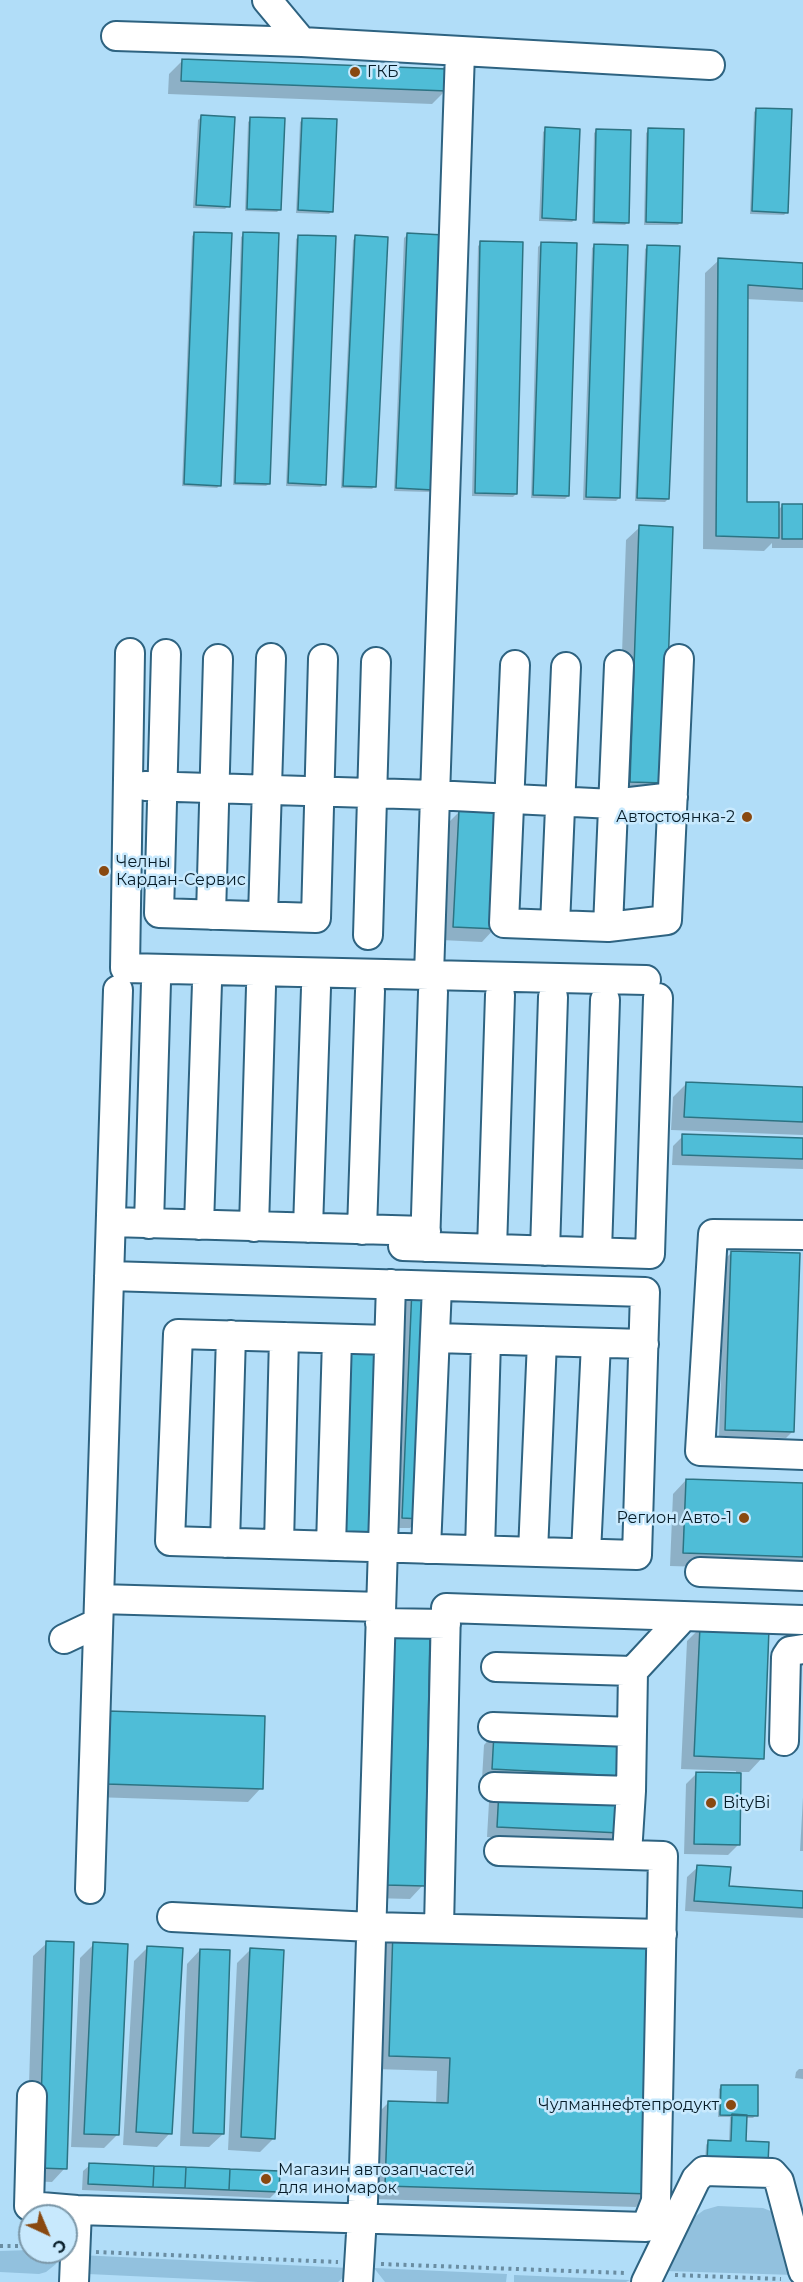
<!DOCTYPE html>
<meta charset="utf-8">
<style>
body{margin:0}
#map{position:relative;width:803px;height:2282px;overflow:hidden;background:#b1ddf8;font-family:Montserrat,sans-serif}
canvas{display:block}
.north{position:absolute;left:18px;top:2204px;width:60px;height:60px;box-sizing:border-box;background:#c8e9fd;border:2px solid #7b97a8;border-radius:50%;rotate:136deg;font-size:16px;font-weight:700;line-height:24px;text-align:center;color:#071d29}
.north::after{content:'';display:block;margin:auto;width:21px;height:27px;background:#894911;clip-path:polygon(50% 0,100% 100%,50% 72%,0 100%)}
</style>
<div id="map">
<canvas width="803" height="2282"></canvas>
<div class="north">С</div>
</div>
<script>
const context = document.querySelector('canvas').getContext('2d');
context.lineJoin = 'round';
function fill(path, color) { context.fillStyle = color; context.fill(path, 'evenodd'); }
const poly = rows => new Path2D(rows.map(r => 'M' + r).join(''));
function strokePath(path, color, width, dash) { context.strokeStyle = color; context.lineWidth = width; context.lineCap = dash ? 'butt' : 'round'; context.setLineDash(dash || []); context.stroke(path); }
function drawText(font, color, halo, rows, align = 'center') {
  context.font = font + ' Montserrat,sans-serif'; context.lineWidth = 5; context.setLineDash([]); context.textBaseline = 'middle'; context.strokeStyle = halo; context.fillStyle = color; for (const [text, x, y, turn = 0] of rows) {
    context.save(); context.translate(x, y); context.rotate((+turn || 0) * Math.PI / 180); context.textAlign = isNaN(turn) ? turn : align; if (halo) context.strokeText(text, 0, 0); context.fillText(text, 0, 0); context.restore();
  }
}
fill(poly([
 [718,2206,763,2208,773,2212,795,2275,665,2271,693,2218,704,2210],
 [30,2250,30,2252,58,2254,56,2264,46,2272,39,2274,0,2272,0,2251],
 [79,2255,349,2268,345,2276,338,2282,258,2282,88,2274],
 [374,2268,507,2274,506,2282,385,2282],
 [514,2275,630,2280,626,2282,514,2282]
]), '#92c1de');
fill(poly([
 [183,60,445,91,432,104,168,94,169,74],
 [757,109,787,212,784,215,750,214,754,112],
 [201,117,228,206,225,209,193,208,198,120],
 [251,119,280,209,277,212,245,211,248,122],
 [303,119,332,211,329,214,296,213,300,122],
 [546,129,575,219,572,222,539,221,543,132],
 [597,130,628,222,625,225,592,224,594,133],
 [649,130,681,222,678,225,644,225,646,133],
 [195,233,220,485,217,488,182,486,192,236],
 [244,234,269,484,266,486,233,485,241,237],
 [407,235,432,489,429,492,394,491,404,238],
 [299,236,324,484,321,487,286,486,296,239],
 [356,237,375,486,372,489,341,488,353,240],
 [481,243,516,494,513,497,472,496,478,246],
 [541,244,568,496,565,499,531,498,538,247],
 [595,245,619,498,616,501,583,500,592,248],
 [648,246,668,499,665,502,635,501,645,249],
 [719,260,803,265,803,302,746,299,746,503,778,510,783,505,803,505,803,548,772,548,772,543,764,551,703,549,705,273],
 [640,527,662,783,649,796,617,795,626,540],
 [460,811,495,928,482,942,441,940,446,825],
 [686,1084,803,1088,803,1135,671,1130,673,1097],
 [683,1136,803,1139,803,1169,672,1165,673,1146],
 [732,1252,792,1432,786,1438,719,1436,725,1259],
 [413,1289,420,1518,410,1528,393,1528,402,1300],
 [686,1480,803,1484,803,1570,670,1566,673,1494],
 [700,1628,762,1758,749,1772,740,1772,738,1845,728,1855,684,1854,686,1784,696,1774,736,1774,736,1771,681,1769,687,1641],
 [377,1648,423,1885,410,1899,372,1898],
 [95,1726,261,1788,248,1802,93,1797],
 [494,1734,618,1775,608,1785,482,1779,484,1745],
 [499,1791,619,1832,609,1842,487,1837,489,1802],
 [803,1797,803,1851,800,1851],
 [698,1867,728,1887,803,1892,803,1918,685,1911,687,1877],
 [394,1931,649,2193,636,2207,372,2199,375,2116,388,2103,436,2104,437,2071,376,2069,380,1944],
 [47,1943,65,2168,52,2182,26,2181,33,1956],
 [94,1944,117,2135,104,2148,71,2147,80,1958],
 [147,1948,170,2133,157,2147,123,2145,134,1961],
 [200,1950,223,2134,209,2147,180,2146,187,1964],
 [250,1950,273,2139,260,2152,228,2150,237,1963],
 [799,2069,803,2069,803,2079,795,2078,796,2072],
 [722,2086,756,2115,753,2118,745,2118,744,2142,705,2163,706,2145,708,2142,729,2142,730,2117,718,2117,719,2089],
 [90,2165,277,2191,270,2198,82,2190,83,2171]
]), '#0003');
const building = poly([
 [182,59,447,69,447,91,181,81,182,59],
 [756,108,792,109,788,213,752,211,756,108],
 [201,115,235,117,230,207,196,205,201,115],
 [250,117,285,118,281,210,247,209,250,117],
 [302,118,337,119,333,212,298,210,302,118],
 [545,127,580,129,576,220,542,218,545,127],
 [648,128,684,129,682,223,646,222,648,128],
 [596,129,631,130,629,223,594,222,596,129],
 [194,232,232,233,221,486,184,484,194,232],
 [243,232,279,233,270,484,235,483,243,232],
 [407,233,444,235,433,490,396,488,407,233],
 [298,235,336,236,326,485,288,483,298,235],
 [355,235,388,237,376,487,343,486,355,235],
 [480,241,523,242,517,494,475,493,480,241],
 [541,242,577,243,569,496,533,495,541,242],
 [594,244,628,245,620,498,586,497,594,244],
 [647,245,680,246,669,499,637,498,647,245],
 [718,258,803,263,803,289,748,285,747,502,779,502,779,538,716,536,718,258],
 [782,504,803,504,803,539,782,539,782,504],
 [639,525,673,527,664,783,630,782,639,525],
 [503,806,497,929,453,927,459,810,503,806],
 [686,1082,803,1087,803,1122,684,1117,686,1082],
 [682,1134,803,1138,803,1159,682,1155,682,1134],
 [731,1251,800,1253,794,1432,725,1430,731,1251],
 [412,1288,431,1289,421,1519,402,1518,412,1288],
 [348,1345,384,1346,379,1535,343,1534,348,1345],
 [686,1479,803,1483,803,1557,683,1553,686,1479],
 [700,1626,769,1629,764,1759,694,1756,700,1626],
 [390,1633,430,1633,425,1886,385,1885,390,1633],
 [108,1711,265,1716,263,1789,106,1784,108,1711],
 [494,1733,622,1740,620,1776,492,1769,494,1733],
 [696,1772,741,1773,740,1845,694,1844,696,1772],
 [499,1790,622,1795,620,1833,497,1827,499,1790],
 [697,1865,731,1867,729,1886,803,1891,803,1908,694,1901,697,1865],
 [393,1929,659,1937,651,2194,385,2186,388,2101,448,2103,450,2058,389,2056,393,1929],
 [46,1941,74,1942,67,2169,39,2168,46,1941],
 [93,1942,128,1944,119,2135,84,2134,93,1942],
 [147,1946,183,1948,172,2134,136,2132,147,1946],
 [250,1948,284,1950,275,2139,241,2137,250,1948],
 [200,1949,230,1950,224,2134,193,2133,200,1949],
 [721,2085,758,2085,758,2116,720,2115,721,2085],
 [732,2114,747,2115,746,2141,769,2142,768,2163,707,2161,708,2140,731,2141,732,2114],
 [89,2163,154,2166,153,2187,88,2184,89,2163],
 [154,2166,186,2167,185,2188,153,2187,154,2166],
 [186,2167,230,2169,229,2190,185,2188,186,2167],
 [230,2169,280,2171,279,2192,229,2190,230,2169]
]);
fill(building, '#4fbdd7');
strokePath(building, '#2c7383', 1.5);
const minor = poly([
 [267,0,302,42,710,65],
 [116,36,302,42],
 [130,653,125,968,646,980],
 [166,654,159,913,316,918,323,659],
 [515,665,504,923,608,927,667,920,679,659],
 [145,786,434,795,613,804,673,797],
 [211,915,218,659],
 [263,916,271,658],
 [555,925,566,667],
 [608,927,619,665],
 [368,935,376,662],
 [429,975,460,52],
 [111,1222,426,1231],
 [149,1224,156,982],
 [199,1225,207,983],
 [254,1227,261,987],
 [308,1228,316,988],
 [362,1230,370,991],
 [803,1235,713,1234,700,1451,803,1455],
 [403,1246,650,1254,658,998],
 [425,1247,433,992],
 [492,1249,500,995],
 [545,1251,553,997],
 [597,1252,605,1000],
 [109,1276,645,1292,637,1555,170,1541,178,1334,389,1340],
 [435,1338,644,1344],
 [225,1543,231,1335],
 [279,1544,284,1337],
 [331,1546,337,1339],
 [426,1549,437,1286],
 [480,1550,486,1340],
 [533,1552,542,1341],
 [586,1553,596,1343],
 [700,1572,803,1576],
 [99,1599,381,1607],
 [380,1623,446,1624],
 [64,1639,98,1623],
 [496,1667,633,1671],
 [493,1727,631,1732],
 [784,1741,786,1657,790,1651,803,1649],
 [494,1787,631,1791],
 [627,1854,631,1791,633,1671,684,1616],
 [90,1889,118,990],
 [172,1917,371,1927,662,1934],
 [439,1928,446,1608,803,1620],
 [32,2096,29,2206,77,2210,646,2227,656,2201,663,1856,499,1851],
 [74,2282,77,2210],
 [358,2282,363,2201,391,1284],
 [646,2282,696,2179,704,2171,772,2173,779,2181,803,2271]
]);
strokePath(minor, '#2e6381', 32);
strokePath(poly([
 [0,2246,30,2246],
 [96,2252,338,2262],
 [381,2264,625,2273],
 [675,2275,781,2279]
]), '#6a8da2', 4, [3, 4.5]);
strokePath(minor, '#fff', 28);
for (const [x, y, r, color] of [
 [355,72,6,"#894911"],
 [747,817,6,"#894911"],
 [104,871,6,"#894911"],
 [744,1518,6,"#894911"],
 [711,1803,6,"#894911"],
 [731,2105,6,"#894911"],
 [266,2179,6,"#894911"]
]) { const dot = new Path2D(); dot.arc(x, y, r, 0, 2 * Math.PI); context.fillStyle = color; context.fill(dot); strokePath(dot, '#c8e9fd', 2); }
drawText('16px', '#071d29', '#c8e9fd', [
 ["ГКБ",367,72],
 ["Автостоянка-2",735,817,"right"],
 ["Челны",116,862],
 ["Кардан-Сервис",116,880],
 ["Регион Авто-1",732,1518,"right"],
 ["BityBi",723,1803],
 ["Чулманнефтепродукт",719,2105,"right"],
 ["Магазин автозапчастей",278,2170],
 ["для иномарок",278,2188]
], 'left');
</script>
